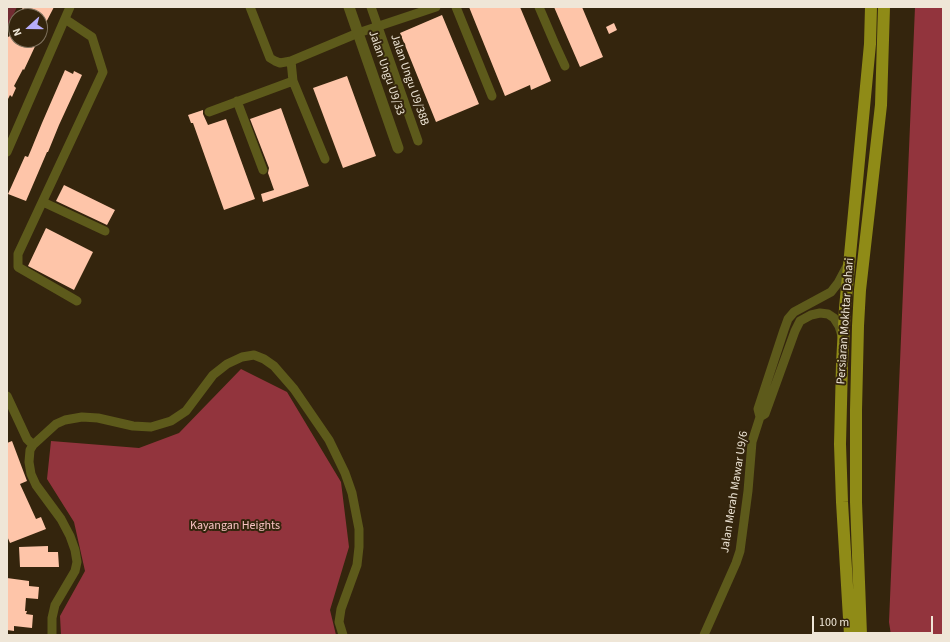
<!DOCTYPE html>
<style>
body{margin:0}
#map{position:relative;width:950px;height:642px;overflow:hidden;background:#34250d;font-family:"Source Sans 3",sans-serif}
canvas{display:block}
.frame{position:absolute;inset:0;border:8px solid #efe6d7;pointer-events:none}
.north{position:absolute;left:8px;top:8px;width:40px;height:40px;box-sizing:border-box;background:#34250d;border:1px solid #7f725e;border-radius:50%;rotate:249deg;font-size:11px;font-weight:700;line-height:16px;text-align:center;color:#efe6d7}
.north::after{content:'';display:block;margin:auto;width:14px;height:18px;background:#b6acf8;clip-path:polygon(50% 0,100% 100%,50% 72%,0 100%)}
.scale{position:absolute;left:812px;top:616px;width:121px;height:18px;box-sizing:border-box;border:2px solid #efe6d7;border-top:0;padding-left:5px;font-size:12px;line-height:14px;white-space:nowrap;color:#efe6d7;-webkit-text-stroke:3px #34250d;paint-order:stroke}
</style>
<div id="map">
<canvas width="950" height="642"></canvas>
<div class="frame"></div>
<div class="north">N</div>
<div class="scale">100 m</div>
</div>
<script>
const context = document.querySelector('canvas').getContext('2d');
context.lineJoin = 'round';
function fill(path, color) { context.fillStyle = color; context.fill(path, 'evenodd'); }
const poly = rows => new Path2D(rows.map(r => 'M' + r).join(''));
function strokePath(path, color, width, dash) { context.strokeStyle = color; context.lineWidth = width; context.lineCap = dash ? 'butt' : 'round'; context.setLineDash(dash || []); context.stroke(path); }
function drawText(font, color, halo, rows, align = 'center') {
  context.font = font + ' "Source Sans 3",sans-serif'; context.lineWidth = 4; context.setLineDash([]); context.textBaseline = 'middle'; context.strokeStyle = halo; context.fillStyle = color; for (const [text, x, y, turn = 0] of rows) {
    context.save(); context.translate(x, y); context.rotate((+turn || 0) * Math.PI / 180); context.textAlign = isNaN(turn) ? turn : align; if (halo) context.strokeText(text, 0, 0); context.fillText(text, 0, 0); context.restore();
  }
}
fill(poly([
 [7,7,17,7,7,28]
]), '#712b31');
fill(poly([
 [915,7,943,7,943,635,891,635,889,622],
 [241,369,287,392,341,482,349,547,330,610,336,635,61,635,60,616,85,571,74,522,47,479,51,441,139,448,179,433]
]), '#92343d');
fill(poly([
 [23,7,54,7,40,34,40,16,19,16],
 [469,7,520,7,551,81,531,90,530,85,505,96],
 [554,7,582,7,603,57,580,67],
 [442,15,479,104,436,122,400,33],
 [16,22,16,40,38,40,24,70,23,69,14,86,16,88,12,97,10,95,7,101,7,36,9,37],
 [614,23,617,30,609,34,606,27],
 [65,70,73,74,74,71,82,75,59,125,48,152,47,152,26,201,8,194,25,156,28,157,31,150,42,123],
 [347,76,376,156,343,168,313,88],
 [281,108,309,186,263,202,261,194,274,190,268,173,269,168,250,119],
 [203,110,203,114,208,125,226,119,255,199,224,210,193,123,191,123,188,115],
 [64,185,115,210,107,225,56,201],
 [46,228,93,252,74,290,28,266],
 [12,441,27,481,20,484,36,519,41,517,46,529,10,543,7,536,7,443],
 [48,546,48,552,58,552,59,567,20,567,19,547],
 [7,578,29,581,29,586,39,587,38,599,26,598,25,611,27,611,26,614,33,615,32,628,14,626,14,631,7,630]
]), '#fec5a9');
strokePath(poly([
 [250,7,270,58,275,61,280,63,291,61],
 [371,7,418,141],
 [456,7,492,96],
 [539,7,554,42,565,66],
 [65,19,92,37,103,72,18,254,18,267,77,301],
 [293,81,325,159],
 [237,101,263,170],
 [209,112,293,81,291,61,358,33,436,7],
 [7,152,70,7],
 [43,202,105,231],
 [7,396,27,439,33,445],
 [760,417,765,414,795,331,800,321,811,315,820,313,828,314,834,318,839,326,842,336],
 [52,635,52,618,55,605,75,571,77,562,75,550,70,536,61,519,36,485,31,474,29,462,30,450,33,445,56,424,65,420,82,417,98,418,133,426,151,427,171,421,186,411,213,375,227,364,242,357,254,355,264,359,274,366,294,389,329,440,345,473,352,493,359,529,359,547,357,565,341,609,339,622,343,635],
 [704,635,736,563,740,551,748,491,752,442,760,417,758,409,784,330,788,319,794,312,831,292,838,283,847,266]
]), '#5d5a1b', 9);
strokePath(poly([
 [349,7,398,148]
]), '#5d5a1b', 11);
strokePath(poly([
 [850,635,842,502,840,444,842,364,845,308,870,44,871,7],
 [861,635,856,502,856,410,858,326,860,290,881,105,884,7]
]), '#8f8b17', 12);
drawText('12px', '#efe6d7', '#34250d', [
 ["Jalan Ungu U9/33",386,73,71],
 ["Jalan Ungu U9/38B",409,80,71],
 ["Persiaran Mokhtar Dahari",846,321,-86],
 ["Jalan Merah Mawar U9/6",735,492,-81]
]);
drawText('12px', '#f8c2c2', '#34250d', [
 ["Kayangan Heights",235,526]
]);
</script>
